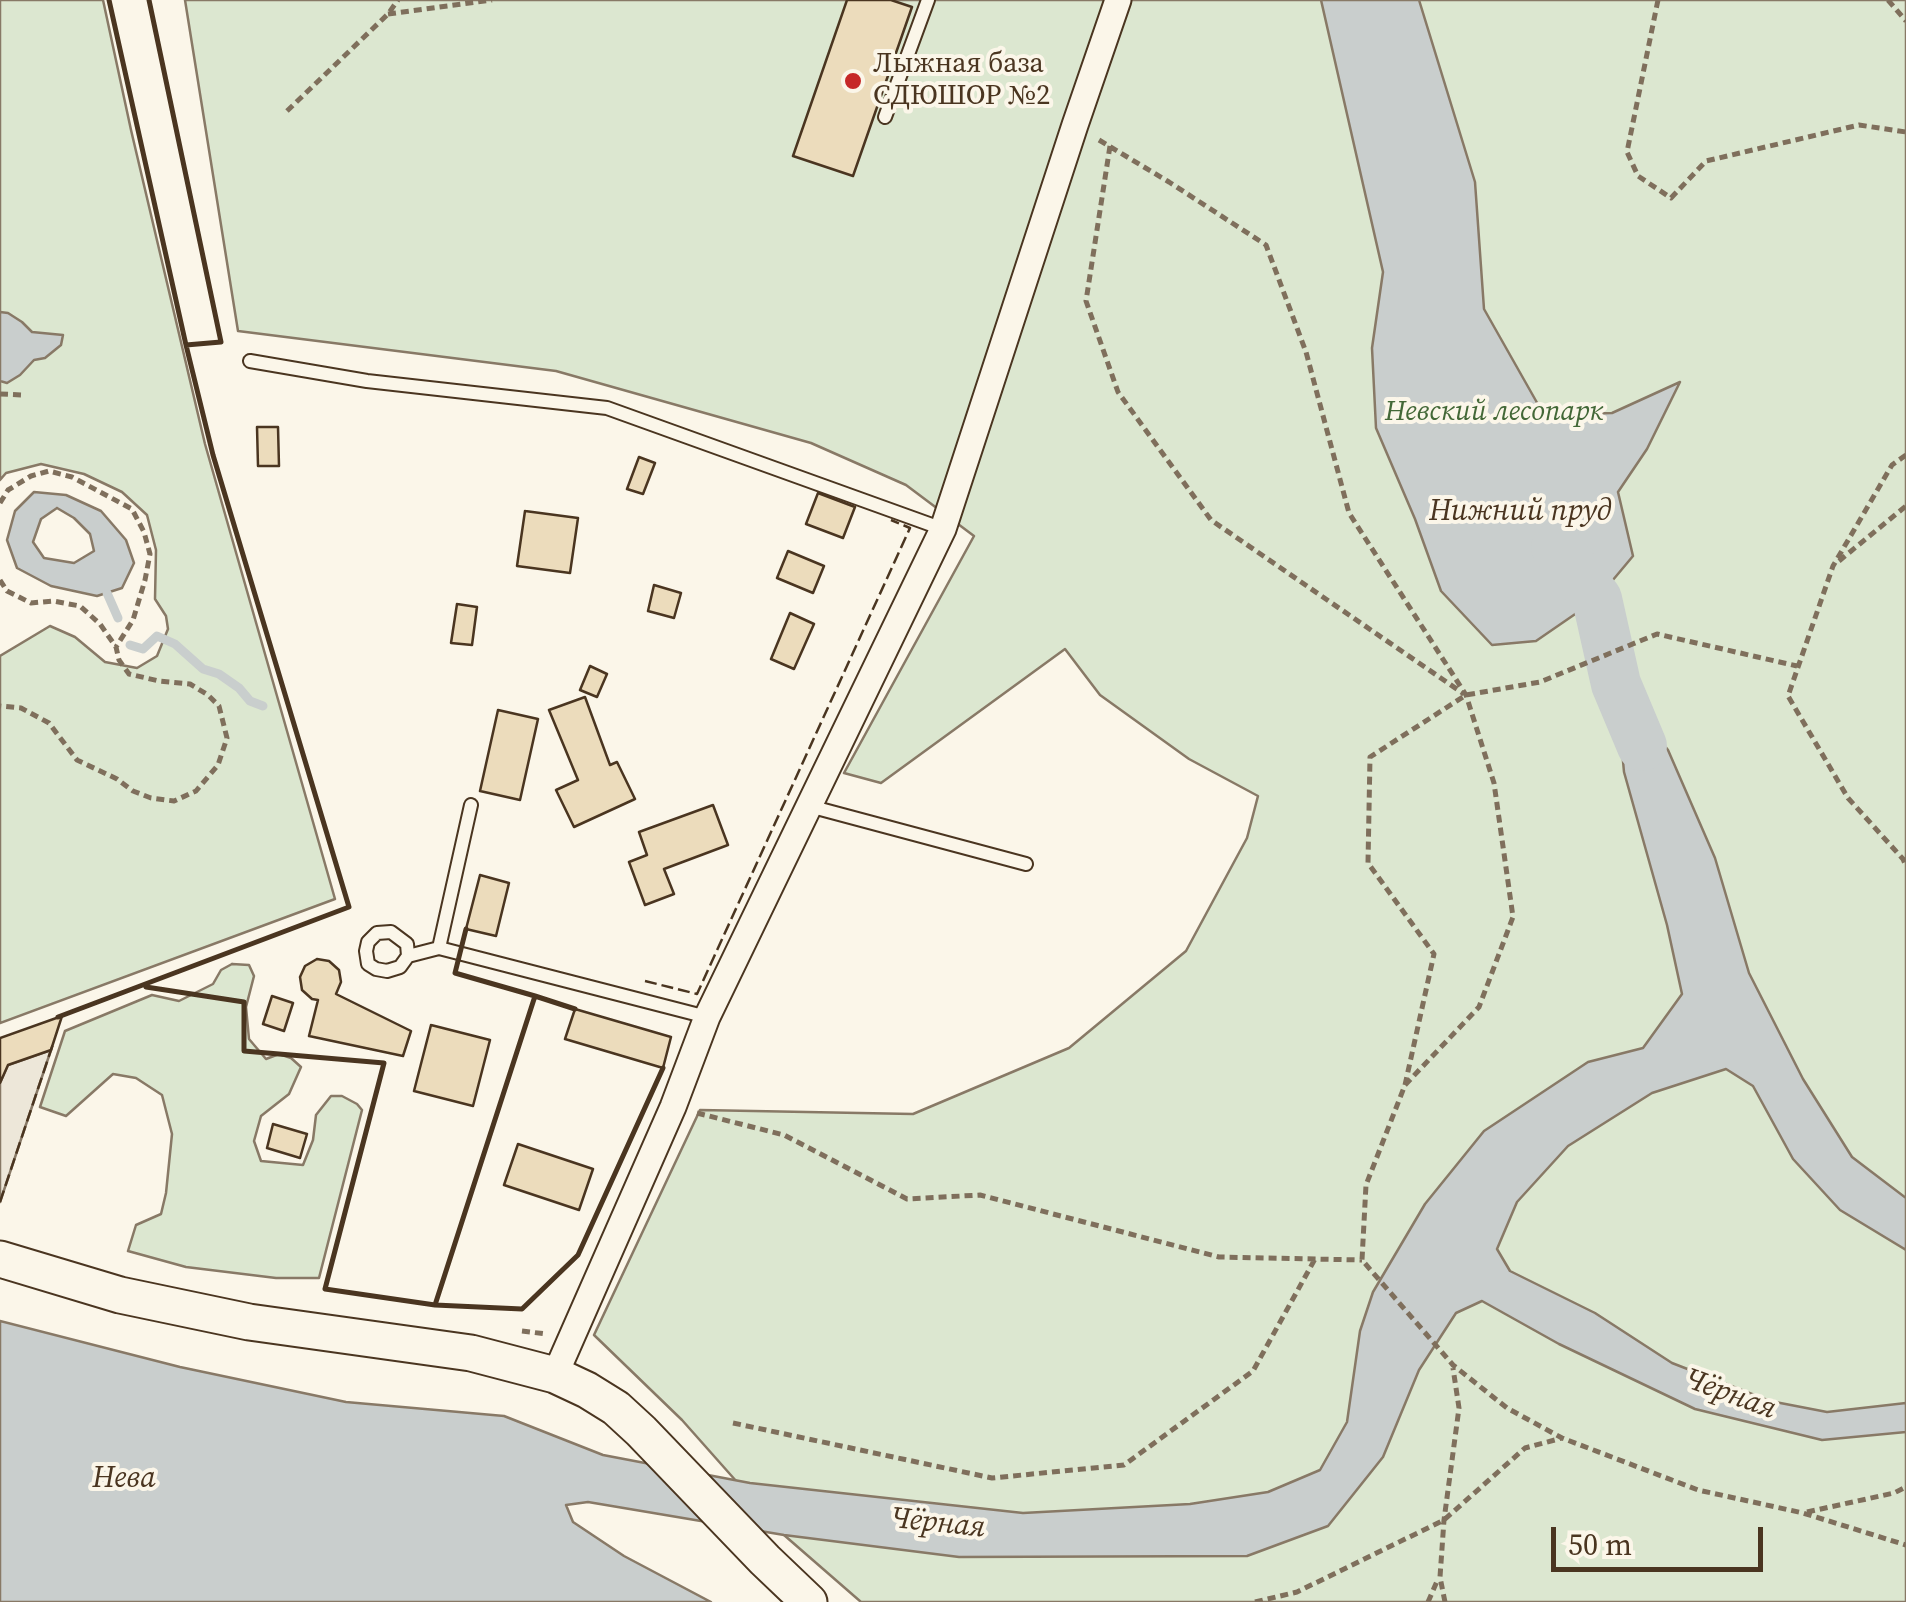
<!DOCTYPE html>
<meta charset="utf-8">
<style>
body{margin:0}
#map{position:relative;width:1906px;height:1602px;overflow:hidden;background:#fbf6e9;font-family:"Source Serif 4",serif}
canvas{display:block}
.scale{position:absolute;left:1551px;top:1527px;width:212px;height:45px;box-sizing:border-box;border:5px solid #4a3520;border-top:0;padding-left:12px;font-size:30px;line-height:35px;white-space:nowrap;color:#4a3520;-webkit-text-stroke:8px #fbf6e9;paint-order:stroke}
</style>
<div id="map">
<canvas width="1906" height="1602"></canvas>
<div class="scale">50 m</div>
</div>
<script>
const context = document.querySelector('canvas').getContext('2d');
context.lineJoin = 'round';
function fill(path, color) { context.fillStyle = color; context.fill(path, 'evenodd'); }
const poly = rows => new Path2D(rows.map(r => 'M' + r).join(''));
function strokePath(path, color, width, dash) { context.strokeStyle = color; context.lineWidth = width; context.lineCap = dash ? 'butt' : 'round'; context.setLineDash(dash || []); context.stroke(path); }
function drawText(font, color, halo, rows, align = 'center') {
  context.font = font + ' "Source Serif 4",serif'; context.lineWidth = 8; context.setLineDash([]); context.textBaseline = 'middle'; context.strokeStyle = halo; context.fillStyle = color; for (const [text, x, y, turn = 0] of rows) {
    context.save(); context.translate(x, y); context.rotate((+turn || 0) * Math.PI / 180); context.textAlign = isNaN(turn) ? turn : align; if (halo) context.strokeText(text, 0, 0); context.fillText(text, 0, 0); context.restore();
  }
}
const green = poly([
 [0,0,103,0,131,130,205,444,335,899,0,1023,0,656,50,626,75,637,105,662,137,668,157,656,168,629,166,616,155,599,156,550,147,515,122,492,84,474,41,464,6,473,0,480,0,0],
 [185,0,1906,0,1906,1602,861,1602,784,1535,682,1420,594,1335,700,1110,913,1114,1069,1048,1186,951,1247,838,1258,796,1189,759,1100,695,1065,649,881,783,844,773,974,536,906,485,811,443,556,371,238,331,185,0],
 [232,964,249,965,254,976,246,1007,249,1039,266,1059,279,1054,291,1058,301,1067,289,1094,261,1116,254,1141,261,1161,303,1165,313,1140,316,1115,331,1096,342,1096,357,1104,362,1110,319,1278,276,1278,186,1267,128,1251,136,1225,161,1214,166,1193,172,1134,162,1095,136,1078,113,1074,66,1116,40,1107,65,1031,152,995,179,1001,213,984,221,970,232,964]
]);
fill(green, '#dce7d0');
strokePath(green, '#887966', 2.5);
const parking = poly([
 [51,1050,0,1202,0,1083,8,1065,51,1050]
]);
fill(parking, '#ede7d9');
strokePath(parking, '#887966', 2.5);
const water = poly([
 [1321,0,1419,0,1475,182,1484,309,1544,415,1612,413,1680,382,1647,449,1618,492,1633,556,1597,599,1536,641,1492,645,1441,591,1415,519,1376,428,1372,348,1383,272,1321,0],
 [0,312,8,313,22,322,32,332,63,335,61,345,45,358,34,360,20,375,7,383,0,381,0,312],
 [34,492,66,495,101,511,126,540,134,563,122,588,97,596,51,586,17,568,7,540,15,511,34,492],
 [57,508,74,518,90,534,94,551,74,563,44,558,33,542,41,519,57,508],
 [1616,684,1668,750,1715,858,1749,973,1803,1079,1852,1157,1906,1198,1906,1250,1840,1210,1793,1159,1753,1086,1726,1069,1652,1093,1568,1146,1517,1202,1497,1249,1510,1271,1595,1313,1672,1363,1770,1401,1827,1412,1906,1403,1906,1432,1822,1440,1695,1409,1559,1344,1482,1301,1456,1313,1419,1370,1383,1457,1328,1526,1247,1556,959,1557,784,1535,588,1502,566,1505,573,1522,624,1556,711,1602,0,1602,0,1321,180,1367,346,1402,504,1416,603,1455,750,1483,1023,1513,1190,1504,1268,1492,1320,1470,1347,1422,1360,1331,1373,1292,1425,1204,1484,1131,1588,1062,1643,1048,1682,994,1667,925,1624,772,1616,684]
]);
fill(water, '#c9cecd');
strokePath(water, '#887966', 2.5);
strokePath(poly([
 [107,593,118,618],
 [130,645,143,649,157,636,175,644,203,669,219,674,239,688,250,701,263,706]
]), '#c9cecd', 9);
strokePath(poly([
 [1556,547,1597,599,1616,684,1642,746]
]), '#c9cecd', 50);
const building = poly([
 [847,0,891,0,912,7,853,176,793,156,847,0],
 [257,427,278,427,279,466,258,466,257,427],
 [639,457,655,463,643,494,627,489,639,457],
 [818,493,855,507,843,538,806,524,818,493],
 [525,511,578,518,570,573,517,566,525,511],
 [788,551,824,566,813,593,777,578,788,551],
 [654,585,681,593,674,618,648,611,654,585],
 [457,604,477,607,472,645,451,643,457,604],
 [790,613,814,624,794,669,771,659,790,613],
 [590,666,607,674,597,697,580,690,590,666],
 [585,697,610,765,617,762,635,799,574,827,556,790,578,780,549,710,585,697],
 [498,710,538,719,520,800,480,791,498,710],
 [713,805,728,845,664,869,674,894,645,905,629,862,647,855,639,832,713,805],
 [480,875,509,883,496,936,466,929,480,875],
 [317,959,329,961,339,970,341,982,336,994,411,1031,403,1056,309,1036,318,1000,312,999,302,990,300,977,305,966,317,959],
 [272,996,293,1003,284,1031,263,1024,272,996],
 [575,1009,671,1037,663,1068,565,1039,575,1009],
 [62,1016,51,1050,8,1065,0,1083,0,1038,62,1016],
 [431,1025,490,1040,473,1106,414,1091,431,1025],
 [273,1124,307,1134,300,1158,267,1148,273,1124],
 [518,1144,593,1169,579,1210,504,1185,518,1144]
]);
fill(building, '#ecdcbc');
strokePath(building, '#4a3520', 2.5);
const lane = poly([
 [885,117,928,0],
 [250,361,367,381,607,408,943,529],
 [471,805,439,948,707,1017],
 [809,806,1026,864],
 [408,956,407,944,391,932,377,933,368,942,366,951,368,964,376,969,387,971,400,967,408,956,439,948]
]);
const street = poly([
 [555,1375,673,1107,707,1017,943,529,1075,125,1118,0]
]);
const secondary = poly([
 [0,1259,120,1295,249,1322,471,1353,555,1375,587,1390,616,1408,641,1431,765,1560,809,1602]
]);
strokePath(lane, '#4a3520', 16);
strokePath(street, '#4a3520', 29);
strokePath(secondary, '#4a3520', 39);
strokePath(poly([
 [1658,0,1627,152,1638,176,1671,198,1706,161,1859,125,1906,132],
 [1888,0,1906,21],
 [388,14,492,0],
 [287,111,388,14,398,0],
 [1099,140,1169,182,1266,245,1306,352,1349,513,1466,695,1494,783,1513,917,1479,1007,1405,1085,1366,1185,1362,1260,1453,1365,1507,1408,1562,1438,1698,1490,1803,1513,1906,1545],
 [1110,146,1086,301,1118,392,1211,520,1464,694],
 [0,394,22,395],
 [1906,455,1892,465,1833,566,1788,696,1848,798,1903,859,1906,866],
 [0,503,8,490,31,476,49,471,72,477,132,509,144,532,150,554,145,580,133,620,116,647],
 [1839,561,1906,506],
 [0,580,7,591,31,603,53,601,80,606,100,624,116,647,119,660,129,674,159,681,190,684,208,695,219,706,227,738,218,765,196,791,174,801,151,798,133,791,117,779,77,760,49,723,21,708,0,706],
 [1405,1085,1434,954,1368,863,1370,757,1466,695,1540,682,1657,634,1797,666],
 [697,1113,784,1135,907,1199,980,1195,1219,1257,1362,1260],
 [522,1331,546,1334],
 [733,1423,992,1478,1124,1465,1253,1371,1315,1259],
 [1807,1512,1894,1493,1906,1487],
 [1255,1602,1297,1592,1444,1520,1525,1448,1562,1438],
 [1428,1602,1438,1579],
 [1445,1602,1440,1577,1444,1520,1459,1408,1453,1368]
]), '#7f6f5c', 5, [8, 5]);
strokePath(lane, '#fbf6e9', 12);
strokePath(street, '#fbf6e9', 25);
strokePath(secondary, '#fbf6e9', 35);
strokePath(poly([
 [645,981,697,994,910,528,891,520],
 [0,1202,53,1044]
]), '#4a3520', 2.5, [12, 5]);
strokePath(poly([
 [149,0,221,342,186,345],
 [466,929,455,973,535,996],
 [146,987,244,1002,244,1051,384,1063,325,1289,435,1305,522,1309,578,1255,663,1068],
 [58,1017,349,907,213,455,186,345,109,0],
 [435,1305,535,996,575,1009]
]), '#4a3520', 5);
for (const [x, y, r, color] of [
 [853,81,10,"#c62828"]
]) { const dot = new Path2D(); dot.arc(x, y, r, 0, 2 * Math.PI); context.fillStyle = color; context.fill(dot); strokePath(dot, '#fbf6e9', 4); }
drawText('28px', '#4a3520', '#fbf6e9', [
 ["Лыжная база",873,65],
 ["СДЮШОР №2",873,97]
], 'left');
drawText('italic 28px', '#436837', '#fbf6e9', [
 ["Невский лесопарк",1494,413]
]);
drawText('italic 30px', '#4a3520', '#fbf6e9', [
 ["Нижний пруд",1520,512],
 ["Чёрная",1730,1395,20],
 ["Нева",124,1479],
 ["Чёрная",938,1524,6]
]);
</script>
